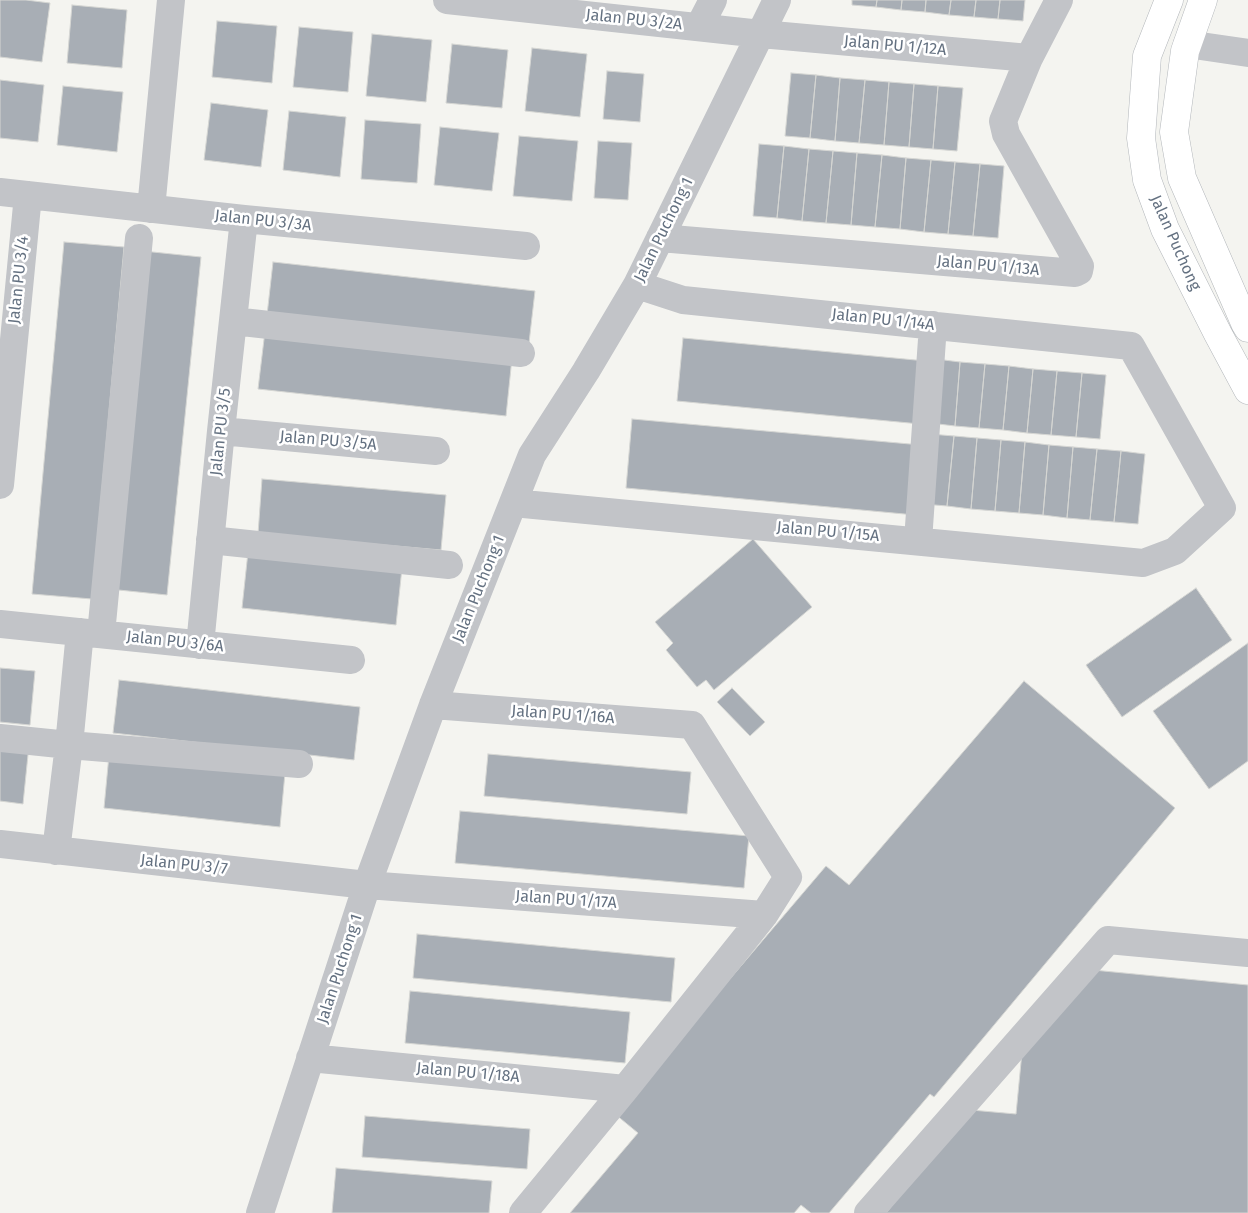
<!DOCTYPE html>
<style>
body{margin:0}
canvas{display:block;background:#f4f4f0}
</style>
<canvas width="1248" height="1213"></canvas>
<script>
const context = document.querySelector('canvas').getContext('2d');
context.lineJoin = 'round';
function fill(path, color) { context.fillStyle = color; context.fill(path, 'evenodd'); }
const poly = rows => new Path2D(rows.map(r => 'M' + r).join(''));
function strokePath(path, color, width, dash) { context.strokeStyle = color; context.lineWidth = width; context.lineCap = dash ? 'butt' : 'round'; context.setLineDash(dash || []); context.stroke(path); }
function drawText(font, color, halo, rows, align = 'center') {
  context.font = font + ' "Fira Sans",sans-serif'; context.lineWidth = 5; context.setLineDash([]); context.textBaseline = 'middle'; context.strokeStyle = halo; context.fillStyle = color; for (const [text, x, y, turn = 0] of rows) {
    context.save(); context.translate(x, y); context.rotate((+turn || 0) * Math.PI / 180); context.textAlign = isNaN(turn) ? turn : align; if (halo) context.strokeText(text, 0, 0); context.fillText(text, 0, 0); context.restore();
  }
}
const building = poly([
 [0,0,26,0,50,3,42,62,0,57,0,0],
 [852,0,877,0,876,7,852,5,852,0],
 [877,0,902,0,901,10,876,7,877,0],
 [902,0,926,0,925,12,901,10,902,0],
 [926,0,951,0,949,15,925,12,926,0],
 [951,0,976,0,974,17,949,15,951,0],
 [976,0,1000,0,998,19,974,17,976,0],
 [1000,0,1025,0,1023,21,998,19,1000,0],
 [72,5,127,10,122,68,67,63,72,5],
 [217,21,277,26,272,83,212,77,217,21],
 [299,27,353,32,348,92,293,87,299,27],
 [372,34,432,40,426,102,366,96,372,34],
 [452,44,508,50,502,108,446,103,452,44],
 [532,48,587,54,580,117,525,111,532,48],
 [607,71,644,74,640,122,603,119,607,71],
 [791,73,816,75,810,138,785,136,791,73],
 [816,75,840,78,835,141,810,138,816,75],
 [840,78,865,80,859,143,835,141,840,78],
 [0,80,44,85,38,142,0,138,0,80],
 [865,80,889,82,884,145,859,143,865,80],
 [889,82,914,84,909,147,884,145,889,82],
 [914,84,938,86,933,149,909,147,914,84],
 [63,86,123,92,117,152,57,145,63,86],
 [938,86,963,88,957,151,933,149,938,86],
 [211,103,268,110,261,167,204,160,211,103],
 [289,111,346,117,340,177,283,170,289,111],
 [365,120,421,124,417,183,361,179,365,120],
 [440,127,499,133,492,191,434,185,440,127],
 [519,136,578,141,572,201,513,196,519,136],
 [598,141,632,143,628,200,594,198,598,141],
 [759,144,784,146,777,218,753,216,759,144],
 [784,146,809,149,802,221,777,218,784,146],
 [809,149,833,151,826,223,802,221,809,149],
 [833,151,857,153,851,225,826,223,833,151],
 [857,153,882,155,875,227,851,225,857,153],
 [882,155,906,158,900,229,875,227,882,155],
 [906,158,931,160,924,232,900,229,906,158],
 [931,160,955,162,948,234,924,232,931,160],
 [955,162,980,164,973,236,948,234,955,162],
 [980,164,1004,166,998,238,973,236,980,164],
 [64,242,124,247,92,599,32,594,64,242],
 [143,251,201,257,167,595,109,589,143,251],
 [273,262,535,291,529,343,267,315,273,262],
 [265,331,512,358,506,416,258,389,265,331],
 [683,338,926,361,920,424,677,401,683,338],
 [936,359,960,362,955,426,930,423,936,359],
 [960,362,985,364,979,428,955,426,960,362],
 [985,364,1009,366,1003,430,979,428,985,364],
 [1009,366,1033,369,1027,433,1003,430,1009,366],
 [1033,369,1057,371,1051,435,1027,433,1033,369],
 [1057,371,1082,373,1076,437,1051,435,1057,371],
 [1082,373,1106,375,1100,439,1076,437,1082,373],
 [632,419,921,445,915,515,626,488,632,419],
 [930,434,954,436,947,506,923,504,930,434],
 [954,436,977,438,971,509,947,506,954,436],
 [977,438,1001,440,995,511,971,509,977,438],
 [1001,440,1025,442,1019,513,995,511,1001,440],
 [1025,442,1049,445,1043,515,1019,513,1025,442],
 [1049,445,1073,447,1067,518,1043,515,1049,445],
 [1073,447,1097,449,1090,520,1067,518,1073,447],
 [1097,449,1121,451,1114,522,1090,520,1097,449],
 [1121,451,1145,454,1138,524,1114,522,1121,451],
 [262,479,446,495,441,550,258,534,262,479],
 [753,539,812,607,714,690,706,680,697,687,666,650,673,643,655,622,753,539],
 [248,552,402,568,396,625,242,608,248,552],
 [1196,588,1232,640,1122,717,1086,665,1196,588],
 [1248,643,1248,761,1209,789,1153,711,1248,643],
 [0,668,35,671,30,725,0,722,0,668],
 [119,680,360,707,354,760,113,733,119,680],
 [1024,681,1175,808,934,1097,930,1094,829,1213,811,1213,801,1205,794,1213,570,1213,638,1133,615,1114,826,866,849,885,1024,681],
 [732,688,765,722,750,736,717,702,732,688],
 [0,742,29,745,23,804,0,801,0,742],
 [488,754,691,772,687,814,484,796,488,754],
 [109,755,285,773,280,827,104,808,109,755],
 [460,811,749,836,744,888,455,863,460,811],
 [417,934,675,958,671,1002,413,978,417,934],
 [1093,970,1248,985,1248,1213,886,1213,971,1110,1016,1114,1022,1052,1093,970],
 [410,991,630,1012,625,1063,405,1043,410,991],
 [365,1116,530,1129,527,1169,362,1157,365,1116],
 [336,1168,492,1181,489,1213,332,1213,336,1168]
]);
fill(building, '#a8aeb5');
strokePath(building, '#d5d6d3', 1);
const major = poly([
 [1169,0,1147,56,1141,138,1147,180,1165,229,1218,334,1248,390],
 [1203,0,1185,51,1174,132,1182,178,1245,323,1248,328]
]);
strokePath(major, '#b2b6ba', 29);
strokePath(poly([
 [447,0,761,34,1029,58],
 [699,27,713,0],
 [1187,44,1248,53],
 [0,192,244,219,526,246],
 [151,209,171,0],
 [660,238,1075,273,1079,271,1080,266,1006,134,1003,121,1029,58,1059,0],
 [233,321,521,353],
 [221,431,436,451],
 [0,485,28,195],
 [513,503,1143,563,1175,551,1222,508,1131,346,683,300,637,285],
 [210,540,449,565],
 [918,541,933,325],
 [0,624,351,660],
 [101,634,139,238],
 [200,645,221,431,244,219],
 [433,705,692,725,788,877,764,915,625,1089,523,1213],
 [0,738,69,745,299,764],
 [0,844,367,885,764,915],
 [56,851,69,745,80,632],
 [310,1058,625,1089],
 [260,1213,367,885,433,705,532,455,586,371,637,285,777,0],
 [868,1213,1108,940,1248,953]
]), '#c2c4c8', 28);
strokePath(major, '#fff', 28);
drawText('16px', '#647181', '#fff', [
 ["Jalan PU 3/2A",634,20,6],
 ["Jalan PU 1/12A",895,46,5],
 ["Jalan PU 3/3A",263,221,6],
 ["Jalan Puchong 1",664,230,-64],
 ["Jalan Puchong",1175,243,66],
 ["Jalan PU 1/13A",988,266,5],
 ["Jalan PU 3/4",19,280,-84],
 ["Jalan PU 1/14A",883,320,6],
 ["Jalan PU 3/5",221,432,-84],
 ["Jalan PU 3/5A",328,441,5],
 ["Jalan PU 1/15A",828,532,5],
 ["Jalan Puchong 1",479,589,-68],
 ["Jalan PU 3/6A",175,642,6],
 ["Jalan PU 1/16A",563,715,4],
 ["Jalan PU 3/7",184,865,6],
 ["Jalan PU 1/17A",566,900,4],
 ["Jalan Puchong 1",340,969,-72],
 ["Jalan PU 1/18A",468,1073,5]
]);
</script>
